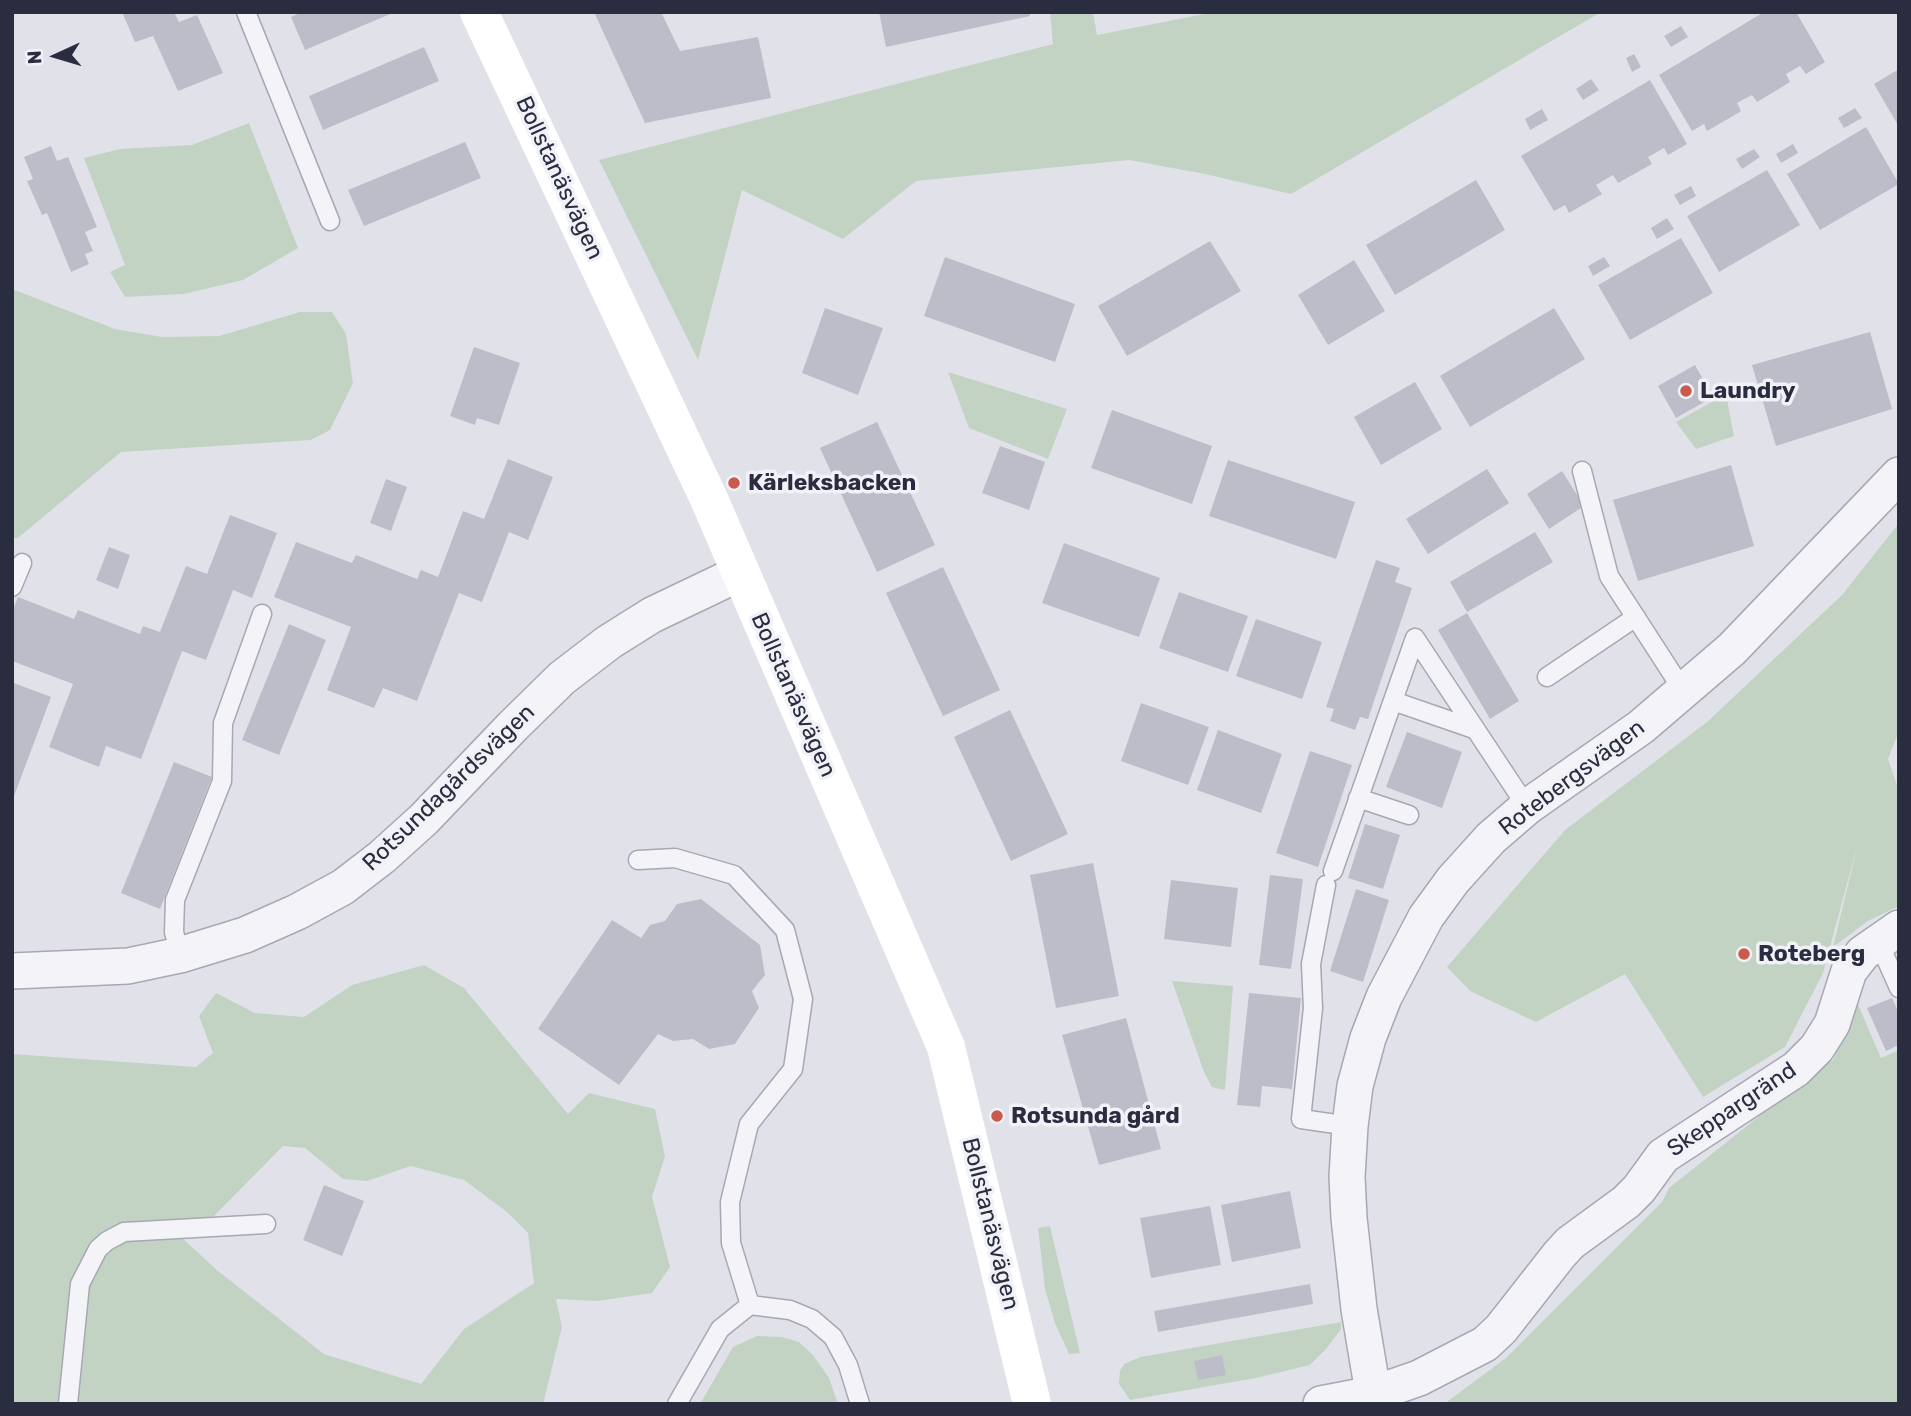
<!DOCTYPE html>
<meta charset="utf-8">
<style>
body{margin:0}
#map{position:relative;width:1911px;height:1416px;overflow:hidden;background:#e1e2e9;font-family:Rubik,sans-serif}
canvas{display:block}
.frame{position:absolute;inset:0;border:14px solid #2a2c40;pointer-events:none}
.north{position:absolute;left:21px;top:21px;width:70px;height:70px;-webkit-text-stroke:5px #f1f2f7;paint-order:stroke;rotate:266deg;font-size:19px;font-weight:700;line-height:28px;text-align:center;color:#2a2c40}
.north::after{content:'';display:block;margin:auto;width:24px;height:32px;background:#2a2c40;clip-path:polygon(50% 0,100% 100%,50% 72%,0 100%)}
</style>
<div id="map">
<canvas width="1911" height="1416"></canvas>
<div class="frame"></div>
<div class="north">N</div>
</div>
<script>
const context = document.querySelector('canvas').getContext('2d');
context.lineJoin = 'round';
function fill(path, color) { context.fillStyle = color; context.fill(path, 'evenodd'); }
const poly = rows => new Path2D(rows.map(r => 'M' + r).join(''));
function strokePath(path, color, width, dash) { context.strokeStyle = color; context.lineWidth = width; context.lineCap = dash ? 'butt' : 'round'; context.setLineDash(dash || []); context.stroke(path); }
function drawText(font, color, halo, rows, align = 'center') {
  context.font = font + ' Rubik,sans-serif'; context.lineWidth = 7; context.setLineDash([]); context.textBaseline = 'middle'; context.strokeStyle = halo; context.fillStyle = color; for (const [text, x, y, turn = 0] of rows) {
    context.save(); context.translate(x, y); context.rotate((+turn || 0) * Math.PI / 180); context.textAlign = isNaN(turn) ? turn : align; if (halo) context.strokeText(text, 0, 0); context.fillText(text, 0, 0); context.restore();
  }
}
fill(poly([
 [1050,12,1093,12,1097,35,1215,12,1601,12,1291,194,1205,174,1129,160,916,181,843,239,742,190,698,360,599,160,1053,44],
 [249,123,298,248,243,280,184,294,125,297,110,272,125,265,84,158,120,149,192,145],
 [12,289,115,329,162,337,219,336,300,312,332,312,346,334,353,383,330,430,311,440,121,452,18,538,12,538],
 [948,372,1067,409,1048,459,969,428],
 [1726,394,1734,436,1696,449,1676,422],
 [1899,523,1899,731,1888,759,1899,791,1899,906,1868,921,1833,947,1858,843,1823,973,1785,1047,1703,1097,1625,974,1536,1022,1470,991,1447,967,1565,830,1707,722,1842,595],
 [424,965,464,988,568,1114,589,1093,655,1109,665,1156,652,1197,670,1267,652,1293,597,1301,556,1299,562,1327,543,1404,12,1404,12,1054,196,1067,213,1053,199,1016,216,993,255,1013,304,1017,352,985],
 [283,1146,305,1148,343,1179,367,1181,411,1166,464,1180,507,1212,528,1233,534,1283,464,1329,421,1384,324,1354,218,1271,167,1224,214,1216],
 [1172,981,1233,986,1225,1090,1212,1087,1204,1072],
 [1857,1002,1881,1058,1899,1050,1899,1404,1444,1404,1506,1358,1662,1202,1669,1188,1797,1086,1833,1060,1849,1028],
 [1050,1226,1080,1353,1069,1354,1055,1323,1045,1289,1038,1228],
 [1341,1322,1341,1329,1327,1348,1310,1365,1256,1378,1130,1400,1119,1384,1120,1371,1124,1364,1140,1357],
 [757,1336,782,1337,799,1342,813,1355,829,1378,838,1404,700,1404,733,1347]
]), '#c3d3c3');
fill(poly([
 [122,12,174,12,179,22,197,15,223,73,178,91,153,36,135,42],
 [302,12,395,12,305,50,291,17],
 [594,12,661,12,680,51,758,37,771,98,645,123],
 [879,12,1029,12,1030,16,886,47],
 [1764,12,1796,12,1825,62,1806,74,1800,66,1786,74,1790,82,1782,87,1757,102,1752,95,1737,103,1741,111,1733,116,1707,131,1704,124,1692,131,1659,75],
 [1681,26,1688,37,1671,47,1664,36],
 [424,47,439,81,323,130,309,96],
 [1634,54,1641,67,1632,72,1626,58],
 [1899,69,1899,127,1874,84],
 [1591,79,1599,90,1583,100,1576,89],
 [1650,80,1687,144,1668,155,1664,148,1648,157,1652,164,1618,183,1613,175,1596,185,1602,194,1569,213,1565,205,1554,211,1521,156],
 [1855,108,1862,118,1844,128,1838,118],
 [1542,109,1548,120,1530,130,1525,119],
 [1866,127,1899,184,1820,230,1787,174],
 [465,142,481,178,364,226,348,190],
 [1793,144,1798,153,1781,163,1776,154],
 [51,146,57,161,68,157,97,227,85,232,93,251,85,254,89,264,71,272,47,213,42,215,27,181,33,179,24,157],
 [1754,149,1760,157,1742,169,1736,159],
 [1767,170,1800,225,1719,272,1687,216],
 [1476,180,1505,230,1395,295,1366,245],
 [1691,186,1696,196,1680,205,1674,195],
 [1667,218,1674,229,1657,239,1651,228],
 [1681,238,1713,293,1630,340,1598,285],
 [1210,241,1241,291,1127,356,1098,306],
 [945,257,1075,304,1055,362,924,316],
 [1604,257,1610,266,1593,276,1588,266],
 [1354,260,1385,311,1328,345,1298,295],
 [825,308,883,328,858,395,802,373],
 [1554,308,1585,359,1470,427,1440,376],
 [1870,332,1892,409,1776,446,1752,365],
 [474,347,520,363,499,425,477,418,475,425,450,416],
 [1695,365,1713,397,1676,418,1658,386],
 [1415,382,1442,429,1381,465,1354,417],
 [1112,410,1212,446,1192,504,1091,468],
 [877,422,935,545,877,572,820,448],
 [1000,446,1045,462,1029,510,982,493],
 [508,459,553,477,528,540,509,532,482,602,459,593,417,701,383,688,374,708,327,690,351,627,274,597,296,542,352,563,356,555,417,579,421,570,438,577,463,511,484,519],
 [1228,460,1355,502,1336,559,1209,516],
 [1731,465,1754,546,1638,581,1613,500],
 [1487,469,1509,503,1428,554,1406,519],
 [1562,471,1584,506,1549,529,1527,494],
 [386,479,407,487,391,531,370,523],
 [230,515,277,533,252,598,233,590,206,660,182,651,141,759,106,746,99,767,49,747,73,684,12,661,12,612,18,597,74,619,78,610,140,634,143,626,160,632,186,566,207,574],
 [1535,532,1553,562,1467,612,1450,582],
 [1064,543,1160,578,1139,637,1042,603],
 [109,547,130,555,118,589,96,580],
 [1376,560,1400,568,1395,582,1412,588,1368,719,1360,717,1355,730,1330,721,1334,709,1326,707],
 [943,567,1000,690,943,716,886,593],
 [1179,592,1248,616,1228,672,1159,648],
 [1467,613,1519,701,1490,719,1438,630],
 [1256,619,1322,642,1302,699,1236,676],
 [289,624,326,640,279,755,242,740],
 [14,683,51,697,13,799,12,687],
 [1141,703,1209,727,1188,785,1121,761],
 [1010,710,1068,834,1011,861,954,737],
 [1218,730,1282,754,1261,813,1197,790],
 [1407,732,1462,752,1442,808,1386,787],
 [1310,751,1352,765,1318,867,1276,853],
 [174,762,212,777,160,909,121,893],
 [1365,824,1400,835,1383,889,1348,878],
 [1093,863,1119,996,1056,1008,1030,875],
 [1270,875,1303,879,1291,969,1259,965],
 [1171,880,1238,888,1231,947,1164,939],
 [1356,889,1389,900,1363,982,1330,971],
 [701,899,760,945,765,975,752,991,759,1008,735,1044,709,1049,693,1039,673,1041,658,1034,619,1085,538,1029,612,920,641,938,650,925,665,921,677,904],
 [1249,993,1301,998,1292,1089,1262,1086,1260,1107,1237,1105],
 [1892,998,1899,1014,1899,1045,1886,1051,1867,1008],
 [1126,1018,1161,1149,1099,1165,1062,1035],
 [324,1185,364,1201,342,1256,303,1240],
 [1290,1191,1301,1248,1232,1262,1221,1205],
 [1210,1206,1221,1265,1151,1278,1140,1218],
 [1310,1284,1313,1304,1158,1332,1154,1311],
 [1222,1355,1226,1375,1198,1380,1194,1361]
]), '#bcbdc9');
const lane = poly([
 [246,12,330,221],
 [1582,471,1609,576,1684,692],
 [12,587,22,563],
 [1415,638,1527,807],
 [1547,677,1636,617],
 [1393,701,1474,729],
 [1358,798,1409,815],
 [638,860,675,858,734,875,785,930,803,999,793,1069,749,1124,730,1202,731,1243,750,1305],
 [1333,871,1415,638],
 [1326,885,1311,964,1313,1008,1301,1119,1350,1126],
 [1878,941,1899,988],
 [180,955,174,932,175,900,222,781,223,723,262,614],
 [68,1404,80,1284,98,1249,107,1241,124,1232,266,1224],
 [677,1404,720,1329,750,1305,790,1310,812,1319,833,1337,848,1365,860,1404]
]);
const street = poly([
 [12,971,128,966,180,955,245,935,297,912,343,887,382,857,424,819,513,726,562,678,609,642,652,615,740,573],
 [1321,1404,1373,1394,1419,1378,1485,1344,1501,1329,1559,1255,1570,1243,1626,1202,1639,1189,1663,1156,1796,1069,1817,1048,1832,1024,1849,971,1863,953,1899,928],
 [1375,1404,1359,1309,1349,1218,1347,1177,1350,1126,1355,1086,1368,1038,1384,997,1426,917,1453,880,1491,838,1527,807,1641,727,1732,649,1899,475]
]);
strokePath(lane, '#a6a8b3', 21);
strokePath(street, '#a6a8b3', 38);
strokePath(lane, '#f4f4f8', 18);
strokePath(street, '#f4f4f8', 35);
strokePath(poly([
 [479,12,709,499,946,1047,1032,1404]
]), '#fff', 38);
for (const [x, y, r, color] of [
 [1686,391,7,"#c95a4c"],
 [734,483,7,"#c95a4c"],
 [1744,954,7,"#c95a4c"],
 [997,1116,7,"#c95a4c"]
]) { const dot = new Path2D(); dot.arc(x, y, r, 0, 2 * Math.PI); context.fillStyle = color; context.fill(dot); strokePath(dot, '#f1f2f7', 2.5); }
drawText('23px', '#2a2c40', '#f1f2f7', [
 ["Bollstanäsvägen",559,178,65],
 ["Bollstanäsvägen",793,695,66],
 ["Rotebergsvägen",1572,778,-37],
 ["Rotsundagårdsvägen",449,788,-44],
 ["Skeppargränd",1732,1110,-34],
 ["Bollstanäsvägen",990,1224,76]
]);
drawText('bold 23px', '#2a2c40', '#f1f2f7', [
 ["Laundry",1700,391],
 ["Kärleksbacken",748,483],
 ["Roteberg",1758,954],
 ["Rotsunda gård",1011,1116]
], 'left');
</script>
